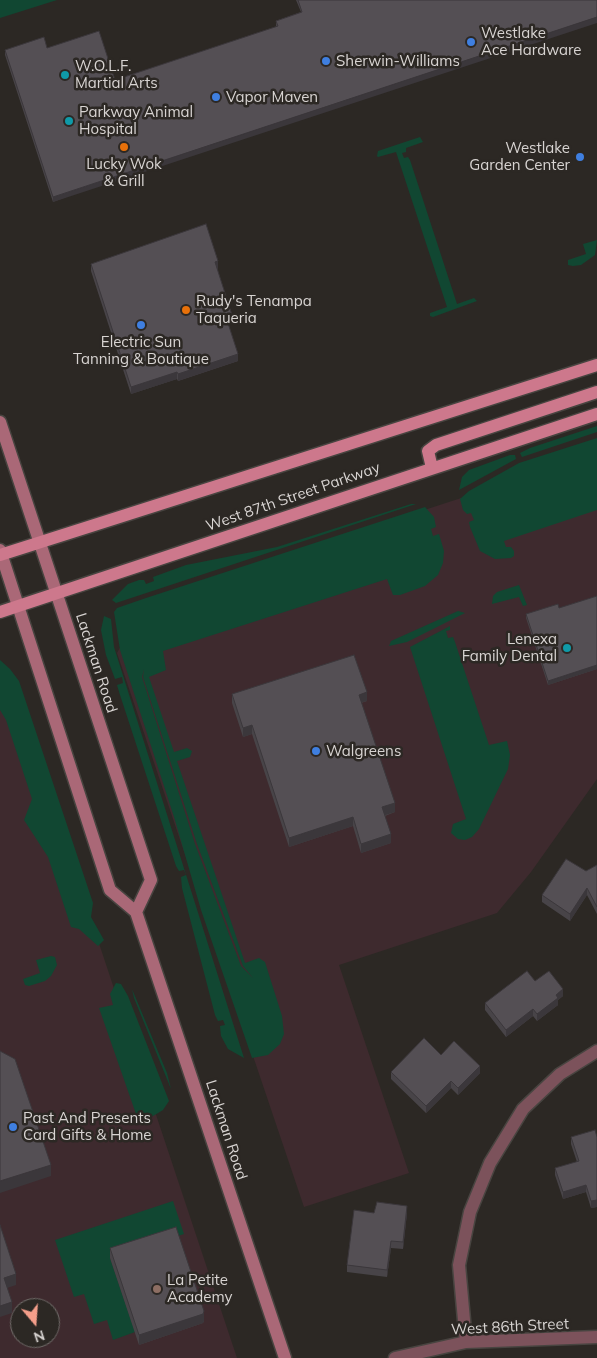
<!DOCTYPE html>
<style>
body{margin:0}
#map{position:relative;width:597px;height:1358px;overflow:hidden;background:#2c2824;font-family:Mulish,sans-serif}
canvas{display:block}
.north{position:absolute;left:10px;top:1298px;width:50px;height:50px;box-sizing:border-box;background:#2c2824;border:1px solid #716d6a;border-radius:50%;rotate:162deg;font-size:14px;font-weight:700;line-height:20px;text-align:center;color:#d8d4d2}
.north::after{content:'';display:block;margin:auto;width:18px;height:22px;background:#f49e8a;clip-path:polygon(50% 0,100% 100%,50% 72%,0 100%)}
</style>
<div id="map">
<canvas width="597" height="1358"></canvas>
<div class="north">N</div>
</div>
<script>
const context = document.querySelector('canvas').getContext('2d');
context.lineJoin = 'round';
function fill(path, color) { context.fillStyle = color; context.fill(path, 'evenodd'); }
const poly = rows => new Path2D(rows.map(r => 'M' + r).join(''));
function strokePath(path, color, width, dash) { context.strokeStyle = color; context.lineWidth = width; context.lineCap = dash ? 'butt' : 'round'; context.setLineDash(dash || []); context.stroke(path); }
function drawText(font, color, halo, rows, align = 'center') {
  context.font = font + ' Mulish,sans-serif'; context.lineWidth = 5; context.setLineDash([]); context.textBaseline = 'middle'; context.strokeStyle = halo; context.fillStyle = color; for (const [text, x, y, turn = 0] of rows) {
    context.save(); context.translate(x, y); context.rotate((+turn || 0) * Math.PI / 180); context.textAlign = isNaN(turn) ? turn : align; if (halo) context.strokeText(text, 0, 0); context.fillText(text, 0, 0); context.restore();
  }
}
fill(poly([
 [597,440,597,779,531,872,497,913,339,965,409,1173,304,1207,117,653,145,601,538,473],
 [0,683,17,697,237,1358,0,1358],
 [20,1308,50,1308,50,1338,20,1338]
]), '#3e2a2e');
fill(poly([
 [0,0,57,0,0,18],
 [420,137,423,142,406,148,406,152,402,153,404,158,408,157,410,160,457,304,474,298,477,301,433,317,430,316,430,313,447,307,396,152,378,157,377,156,378,151],
 [597,240,595,255,581,265,573,266,568,265,568,260,586,254,583,244],
 [597,426,597,432,522,457,520,453,530,448],
 [597,438,597,510,504,541,506,547,511,547,514,551,514,556,511,558,495,559,480,551,470,527,469,522,474,520,471,513,467,514,463,510,460,499,469,491,519,463],
 [510,455,515,455,516,459,459,490,462,477,469,470],
 [411,504,416,504,116,603,112,600,128,584,139,580,144,580,146,584,154,581,153,577,186,565,277,547],
 [425,507,434,517,436,527,431,529,433,536,439,534,444,551,443,563,438,575,425,586,400,595,393,595,387,579,163,651,166,670,149,677,174,752,187,748,192,751,190,757,177,761,245,963,259,958,265,962,282,1016,284,1034,280,1044,268,1055,252,1058,201,910,174,817,120,650,114,612,117,608,146,598],
 [144,669,143,677,197,844,243,966,253,978,241,966,195,844,142,677],
 [519,585,527,605,523,606,519,597,492,604,493,596,497,592],
 [458,611,465,613,407,642,389,646,391,641],
 [104,616,111,619,114,647,244,1058,228,1049,221,1036,220,1026,225,1025,223,1020,218,1021,215,1015,182,888,181,877,186,875,184,870,179,871,176,866,120,695,117,685,123,683,122,677,115,679,106,655,101,630],
 [450,626,450,630,446,631,448,638,453,637,455,642,489,745,507,741,510,755,508,769,479,829,472,837,465,840,458,839,451,833,453,824,466,819,410,647],
 [0,660,10,669,19,681,93,903,91,917,104,940,98,946,79,929,71,927,48,857,24,820,32,799,6,720,0,710],
 [51,956,55,957,57,965,51,976,45,981,29,986,25,985,23,979,40,973,36,960],
 [116,983,121,984,128,996,169,1101,163,1110,148,1119,141,1119,136,1114,99,1008,113,1005,110,994],
 [132,989,167,1073,171,1089,134,998],
 [173,1201,184,1234,110,1258,135,1332,113,1340,107,1320,94,1324,84,1294,74,1297,55,1240]
]), '#114732');
const minor = poly([
 [466,1342,459,1265,470,1212,490,1163,523,1109,560,1074,597,1051],
 [395,1358,466,1342,597,1337]
]);
const secondary = poly([
 [0,422,151,880,136,912],
 [0,550,110,890,136,912,285,1358]
]);
const primary = poly([
 [432,468,428,451,436,445,597,392],
 [0,555,597,365],
 [0,612,597,414]
]);
strokePath(minor, '#484440', 15);
strokePath(secondary, '#484440', 15);
strokePath(primary, '#484440', 15);
strokePath(minor, '#7c525b', 12);
strokePath(secondary, '#aa6877', 12);
strokePath(primary, '#cd788c', 12);
fill(poly([
 [296,0,597,0,53,202,5,55,5,50,47,48,115,80,276,27,276,21,301,12],
 [91,264,218,268,217,269,232,322,228,324,238,361,178,381,177,379,131,394,91,271],
 [597,596,597,669,548,685,526,618,526,614,559,608],
 [232,694,367,701,361,703,395,812,385,816,391,843,361,853,353,826,289,847,252,734,243,737,232,703],
 [597,865,597,914,587,895,570,921,542,902,542,895],
 [535,981,563,996,558,1000,558,1005,537,1021,533,1016,506,1037,485,1010,485,1003],
 [441,1055,480,1073,458,1095,451,1088,426,1113,391,1079,391,1072],
 [571,1137,597,1137,597,1207,591,1208,586,1192,563,1199,555,1175,555,1168,577,1162,571,1144],
 [374,1213,407,1213,403,1249,391,1248,387,1277,347,1272,347,1265],
 [110,1248,204,1321,203,1323,139,1345,110,1258]
]), '#484448');
fill(poly([
 [597,17,597,23,53,202,53,197],
 [218,261,218,268,215,270,215,262],
 [232,315,232,322,226,324,226,317],
 [238,354,238,361,178,381,178,374],
 [177,372,177,379,131,394,131,387],
 [597,665,597,669,548,685,548,681],
 [367,692,367,701,359,703,359,695],
 [252,725,252,734,243,737,243,728],
 [395,803,395,812,382,816,382,807],
 [353,817,353,826,289,847,289,838],
 [391,834,391,843,361,853,361,844],
 [587,888,587,895,570,921,570,914],
 [563,989,563,996,558,1000,558,1005,537,1021,537,1014,556,995],
 [533,1009,533,1016,506,1037,506,1030],
 [480,1066,480,1073,458,1095,458,1088],
 [451,1081,451,1088,426,1113,426,1106],
 [51,1165,51,1176,0,1193,0,1181],
 [586,1185,586,1192,563,1199,563,1192],
 [597,1200,597,1207,591,1208,591,1201],
 [407,1206,407,1213,403,1249,403,1242],
 [391,1241,391,1248,387,1277,387,1270],
 [16,1274,16,1285,4,1289,4,1278],
 [12,1302,12,1313,0,1317,0,1306],
 [204,1311,204,1321,203,1323,139,1345,139,1335]
]), '#3b373b');
const building = poly([
 [298,0,597,0,597,17,53,197,5,50,44,37,47,48,99,31,115,80,278,26,276,21,302,12,298,0],
 [206,224,218,261,215,262,232,315,226,317,238,354,178,374,177,372,131,387,91,264,206,224],
 [597,596,597,665,548,681,526,614,558,604,559,608,597,596],
 [354,655,367,692,359,695,395,803,382,807,391,834,361,844,353,817,289,838,252,725,243,728,232,694,354,655],
 [566,859,586,871,597,865,597,907,587,888,570,914,542,895,566,859],
 [527,971,535,981,549,971,563,989,556,995,558,998,537,1014,533,1009,506,1030,485,1003,527,971],
 [424,1038,441,1055,454,1041,480,1066,458,1088,451,1081,426,1106,391,1072,424,1038],
 [0,1051,15,1059,51,1165,0,1181,0,1051],
 [595,1130,597,1137,597,1200,591,1201,586,1185,563,1192,555,1168,579,1161,571,1137,595,1130],
 [377,1202,407,1206,403,1242,391,1241,387,1270,347,1265,354,1210,374,1213,377,1202],
 [0,1225,16,1274,4,1278,12,1302,0,1306,0,1225],
 [176,1227,204,1311,203,1314,139,1335,110,1248,176,1227]
]);
fill(building, '#544f54');
strokePath(building, '#3b373b', 1);
for (const [x, y, r, color] of [
 [471,42,5,"#3f7fe0"],
 [326,61,5,"#3f7fe0"],
 [65,75,5,"#0f9aa8"],
 [216,97,5,"#3f7fe0"],
 [69,121,5,"#0f9aa8"],
 [124,147,5,"#e8710a"],
 [580,157,5,"#3f7fe0"],
 [186,310,5,"#e8710a"],
 [141,325,5,"#3f7fe0"],
 [567,648,5,"#0f9aa8"],
 [316,751,5,"#3f7fe0"],
 [13,1127,5,"#3f7fe0"],
 [157,1289,5,"#8d6e63"]
]) { const dot = new Path2D(); dot.arc(x, y, r, 0, 2 * Math.PI); context.fillStyle = color; context.fill(dot); strokePath(dot, '#2c2824', 2); }
drawText('15px', '#d8d4d2', '#2c2824', [
 ["Westlake",481,33],
 ["Ace Hardware",481,50],
 ["Sherwin-Williams",336,61],
 ["W.O.L.F.",75,66],
 ["Martial Arts",75,83],
 ["Vapor Maven",226,97],
 ["Parkway Animal",79,112],
 ["Hospital",79,129],
 ["Westlake",570,148,"right"],
 ["Garden Center",570,165,"right"],
 ["Lucky Wok",124,164,"center"],
 ["& Grill",124,181,"center"],
 ["Rudy's Tenampa",196,301],
 ["Taqueria",196,318],
 ["Electric Sun",141,342,"center"],
 ["Tanning & Boutique",141,359,"center"],
 ["Lenexa",557,639,"right"],
 ["Family Dental",557,656,"right"],
 ["Walgreens",326,751],
 ["Past And Presents",23,1118],
 ["Card Gifts & Home",23,1135],
 ["La Petite",167,1280],
 ["Academy",167,1297]
], 'left');
drawText('15px', '#d8d4d2', '#2c2824', [
 ["West 87th Street Parkway",293,497,-19],
 ["Lackman Road",96,663,72],
 ["Lackman Road",226,1130,72],
 ["West 86th Street",510,1327,-3]
]);
</script>
